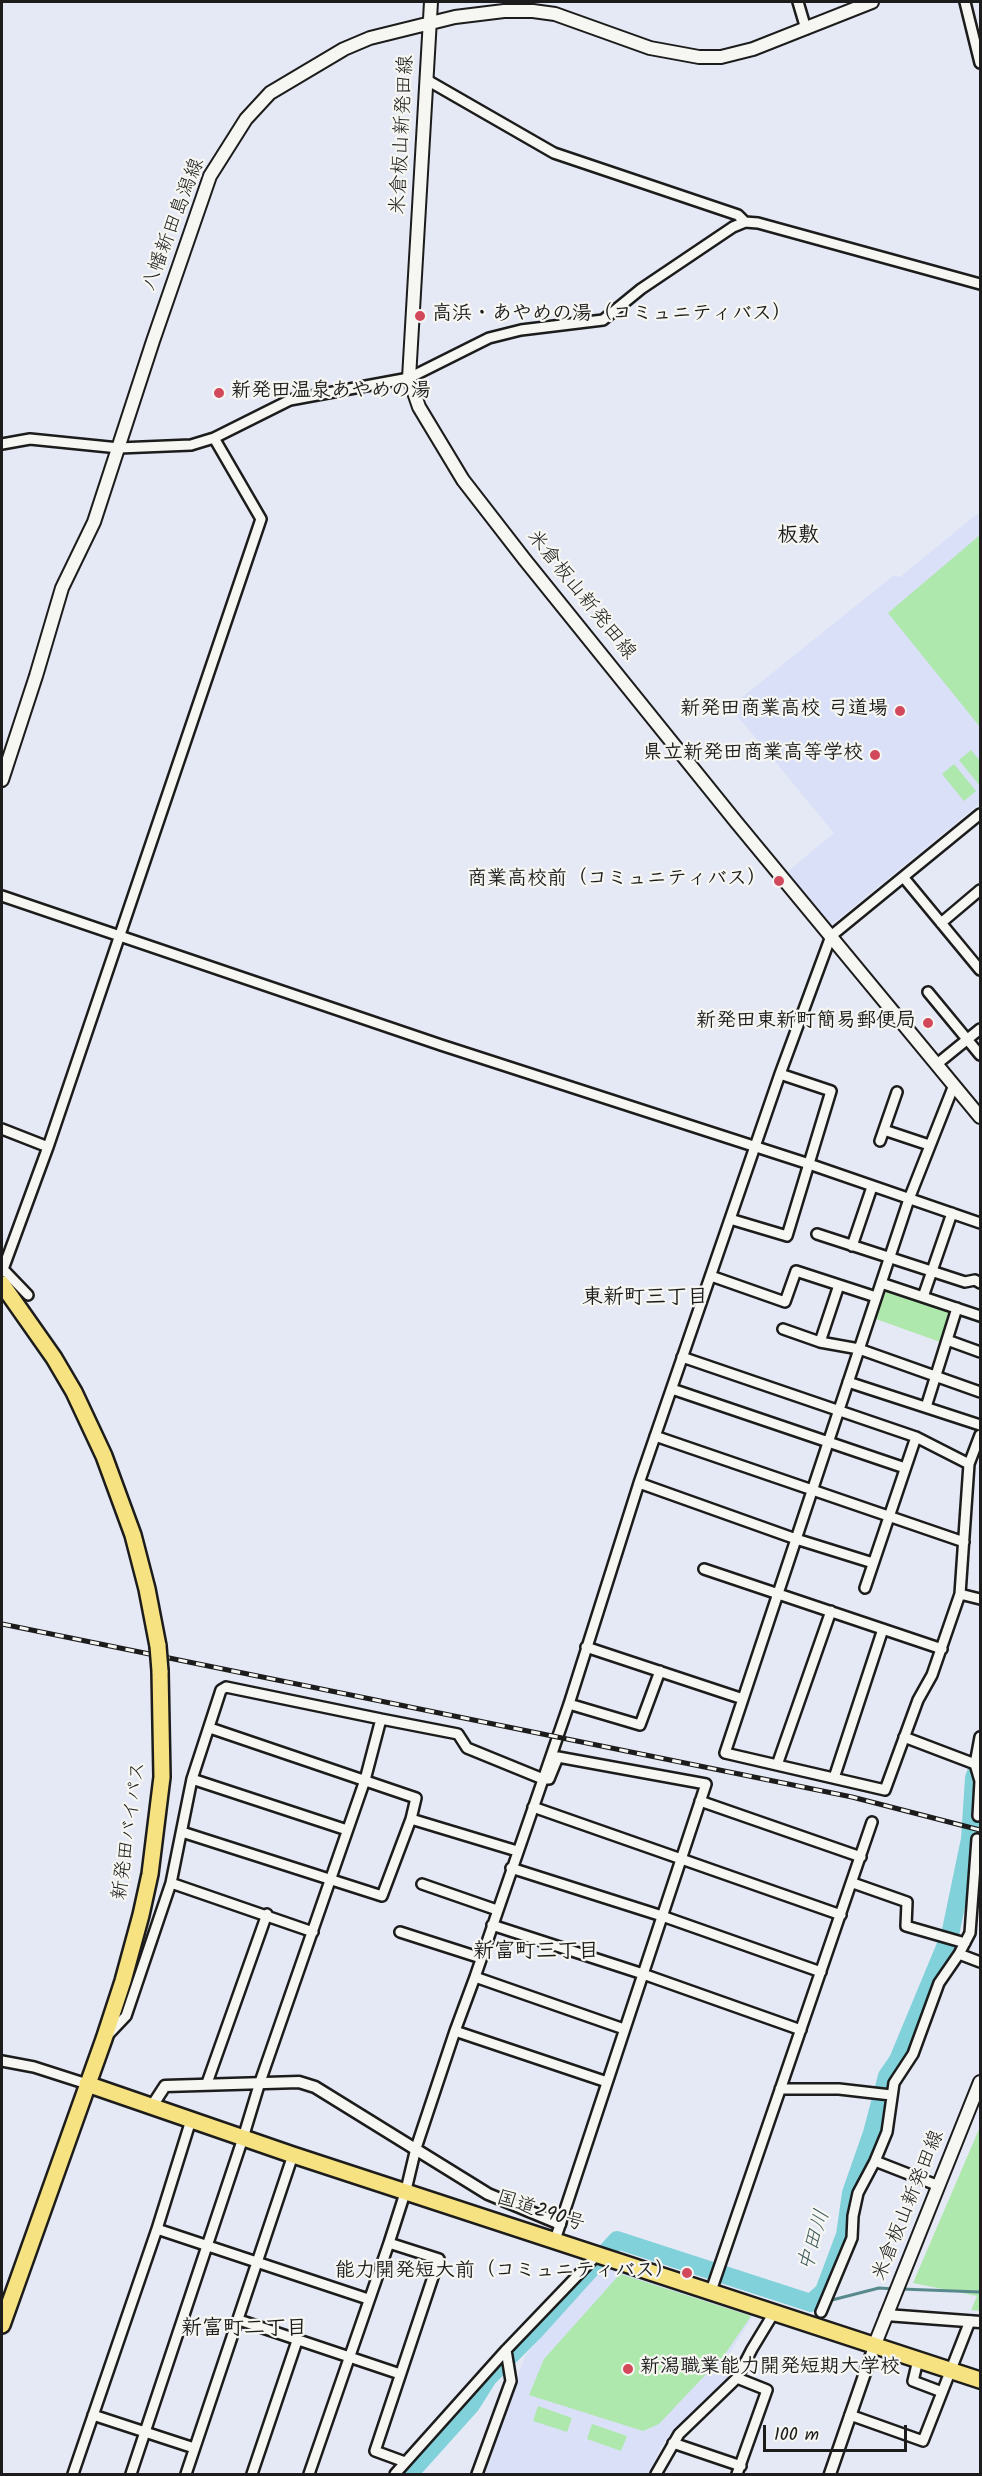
<!DOCTYPE html>
<meta charset="utf-8">
<style>
body{margin:0}
#map{position:relative;width:982px;height:2476px;overflow:hidden;background:#e5e9f5;font-family:Kalam,sans-serif}
canvas{display:block}
.frame{position:absolute;inset:0;border:3px solid #1c1c1c;pointer-events:none}
.scale{position:absolute;left:763px;top:2425px;width:144px;height:27px;box-sizing:border-box;border:3px solid #1c1c1c;border-top:0;padding-left:8px;font-size:18px;line-height:21px;white-space:nowrap;color:#1c1c1c;-webkit-text-stroke:4px #f6f6f2;paint-order:stroke}
</style>
<div id="map">
<canvas width="982" height="2476"></canvas>
<div class="frame"></div>
<div class="scale">100 m</div>
</div>
<script>
const context = document.querySelector('canvas').getContext('2d');
context.lineJoin = 'round';
function fill(path, color) { context.fillStyle = color; context.fill(path, 'evenodd'); }
const poly = rows => new Path2D(rows.map(r => 'M' + r).join(''));
function strokePath(path, color, width, dash) { context.strokeStyle = color; context.lineWidth = width; context.lineCap = dash ? 'butt' : 'round'; context.setLineDash(dash || []); context.stroke(path); }
function drawText(font, color, halo, rows, align = 'center') {
  context.font = font + ' Kalam,"Klee One",sans-serif'; context.lineWidth = 4.5; context.setLineDash([]); context.textBaseline = 'middle'; context.strokeStyle = halo; context.fillStyle = color; for (const [text, x, y, turn = 0] of rows) {
    context.save(); context.translate(x, y); context.rotate((+turn || 0) * Math.PI / 180); context.textAlign = isNaN(turn) ? turn : align; if (halo) context.strokeText(text, 0, 0); context.fillText(text, 0, 0); context.restore();
  }
}
fill(poly([
 [977,514,980,515,980,803,831,925,787,872,834,833,730,707,893,576,900,577],
 [605,2262,755,2313,726,2359,739,2365,729,2379,674,2430,661,2446,650,2474,484,2474,525,2356]
]), '#d9e0f7');
fill(poly([
 [980,535,980,727,888,613],
 [971,750,980,761,980,786,959,760],
 [954,764,976,791,964,801,942,774],
 [885,1289,950,1311,940,1342,876,1319],
 [980,2127,980,2311,971,2310,977,2296,913,2283],
 [620,2274,751,2316,725,2354,659,2424,643,2431,529,2395,544,2359],
 [538,2406,572,2418,567,2432,533,2421],
 [592,2424,627,2436,621,2451,587,2439]
]), '#afe8ac');
strokePath(poly([
 [901,2289,980,2292],
 [828,2301,879,2288,895,2289],
 [811,2303,822,2303]
]), '#58898d', 3);
strokePath(poly([
 [409,2474,471,2405,488,2378,534,2332,617,2240,811,2303,824,2291,845,2235,851,2193,872,2133,887,2076,898,2060,950,1935,970,1839,974,1778,980,1762]
]), '#80d1d9', 18);
const minor = poly([
 [798,2,806,29],
 [965,2,980,63],
 [427,80,554,153,738,215,745,222],
 [2,444,30,439,119,448,191,445,214,438,290,400,409,378,489,338,521,330,603,320,641,289,733,227,745,222,758,223,980,284],
 [904,878,980,970],
 [2,896,441,1045,809,1164,980,1223],
 [941,923,980,890],
 [928,992,980,1055],
 [937,1064,980,1029],
 [954,1085,909,1199,725,1753,885,1790,918,1700,932,1675,960,1594,969,1464,980,1435],
 [2,1129,48,1147],
 [884,1130,929,1145],
 [880,1141,897,1092],
 [730,1219,787,1236,831,1091,780,1074],
 [817,1234,965,1282,975,1280,980,1283],
 [852,1246,872,1187],
 [3,1269,28,1295],
 [2,1272,48,1147,261,519,214,438],
 [711,1276,785,1302,796,1271,876,1297],
 [881,1283,980,1316],
 [923,1297,952,1213],
 [783,1329,820,1342,859,1349,980,1392],
 [947,1340,980,1352],
 [820,1342,839,1285],
 [682,1357,916,1437,969,1464],
 [848,1382,980,1425],
 [672,1389,905,1468],
 [926,1407,957,1308],
 [655,1436,964,1542],
 [639,1483,796,1539,873,1563],
 [704,1569,942,1649],
 [865,1588,916,1437],
 [960,1594,980,1599],
 [586,1647,743,1699],
 [569,1704,640,1725,660,1671],
 [904,1737,975,1764],
 [777,1765,831,1611],
 [834,1778,883,1629],
 [192,1779,347,1830],
 [700,1801,861,1857],
 [533,1807,841,1915],
 [978,1816,980,1781,975,1764,980,1737],
 [411,1819,517,1851],
 [182,1832,382,1896,411,1819,416,1798,210,1728],
 [511,1868,662,1916,821,1972],
 [171,1883,313,1932],
 [853,1883,907,1902,906,1926,965,1943],
 [422,1884,497,1910],
 [492,1925,643,1974,801,2030],
 [400,1932,481,1958],
 [959,1954,980,1962],
 [475,1977,624,2029],
 [455,2031,607,2082],
 [108,2035,126,2016,171,1883,192,1779,221,1690,226,1687,381,1719],
 [2,2061,34,2067,87,2084],
 [207,2083,267,1914],
 [780,2089,839,2089,891,2095],
 [875,2161,939,2186],
 [157,2229,368,2299],
 [389,2243,439,2259,375,2451,405,2462],
 [711,2291,872,1822],
 [821,2312,852,2238,853,2216,858,2193,875,2161,887,2132,894,2083,913,2054,939,1983,959,1954,970,1933,977,1839],
 [239,2320,400,2374],
 [918,2360,913,2381,942,2392],
 [737,2378,767,2390,737,2474],
 [93,2415,194,2448],
 [850,2415,923,2441,970,2321],
 [673,2443,741,2466],
 [73,2474,157,2229,191,2120],
 [131,2474,243,2138,260,2082,365,1780,381,1719,458,1734,467,1748,543,1779,549,1779,558,1757,706,1784,555,2240],
 [186,2474,293,2155],
 [252,2474,297,2341],
 [309,2474,389,2243,406,2190,416,2148,455,2031,475,1977,569,1704,639,1483,780,1074,831,936,980,814],
 [395,2474,506,2350,598,2254],
 [477,2474,511,2381,506,2350],
 [656,2474,679,2434,737,2378,752,2349,775,2311]
]);
const tertiary = poly([
 [152,2106,165,2086,299,2082,315,2087,488,2194,560,2224],
 [886,2315,980,2322],
 [830,2474,875,2344]
]);
const secondary = poly([
 [431,2,409,378,419,407,463,480,525,560,737,823,980,1117],
 [2,780,36,676,62,588,94,522,153,341,210,176,246,119,270,93,344,49,370,38,455,17,504,11,533,11,555,14,650,48,699,57,721,57,753,49,872,2],
 [875,2344,980,2082]
]);
const trunk = poly([
 [2,1284,54,1358,74,1392,104,1456,133,1535,147,1589,158,1646],
 [87,2084,293,2155,980,2380],
 [2,2325,104,2039,123,1981,141,1915,150,1874,162,1777,160,1671]
]);
strokePath(minor, '#1c1c1c', 14);
strokePath(tertiary, '#1c1c1c', 15);
strokePath(secondary, '#1c1c1c', 16);
strokePath(trunk, '#1c1c1c', 20);
strokePath(minor, '#f6f6f2', 9);
strokePath(tertiary, '#f6f6f2', 10);
strokePath(secondary, '#f6f6f2', 12);
strokePath(trunk, '#f7e281', 15);
const rail = poly([
 [2,1624,852,1797,980,1830]
]);
strokePath(rail, '#1c1c1c', 5);
strokePath(rail, '#f6f6f2', 3, [9]);
const trunkBridge = poly([
 [158,1646,160,1671]
]);
strokePath(trunkBridge, '#1c1c1c', 20, []);
strokePath(trunkBridge, '#f7e281', 15);
for (const [x, y, r, color] of [
 [420,316,6,"#d1495b"],
 [219,393,6,"#d1495b"],
 [900,711,6,"#d1495b"],
 [875,755,6,"#d1495b"],
 [779,881,6,"#d1495b"],
 [928,1023,6,"#d1495b"],
 [687,2273,6,"#d1495b"],
 [628,2369,6,"#d1495b"]
]) { const dot = new Path2D(); dot.arc(x, y, r, 0, 2 * Math.PI); context.fillStyle = color; context.fill(dot); strokePath(dot, '#f6f6f2', 2); }
drawText('20px', '#1c1c1c', '#f6f6f2', [
 ["米倉板山新発田線",404,135,-87],
 ["八幡新田島潟線",175,225,-69],
 ["米倉板山新発田線",580,596,51],
 ["新発田バイパス",131,1831,-82],
 ["米倉板山新発田線",910,2206,-68],
 ["国道290号",540,2213,18]
]);
drawText('bold 20px', '#1c1c1c', '#f6f6f2', [
 ["高浜・あやめの湯（コミュニティバス）",432,316,"left"],
 ["新発田温泉あやめの湯",231,393,"left"],
 ["新発田商業高校 弓道場",888,711],
 ["県立新発田商業高等学校",863,755],
 ["商業高校前（コミュニティバス）",767,881],
 ["新発田東新町簡易郵便局",916,1023],
 ["能力開発短大前（コミュニティバス）",675,2273],
 ["新潟職業能力開発短期大学校",640,2369,"left"]
], 'right');
drawText('bold 21px', '#1c1c1c', '#f6f6f2', [
 ["板敷",798,537],
 ["東新町三丁目",645,1299],
 ["新富町三丁目",536,1953],
 ["新富町二丁目",244,2330]
]);
drawText('italic 21px', '#3f5b5e', '#f6f6f2', [
 ["中田川",816,2241,-73]
]);
</script>
